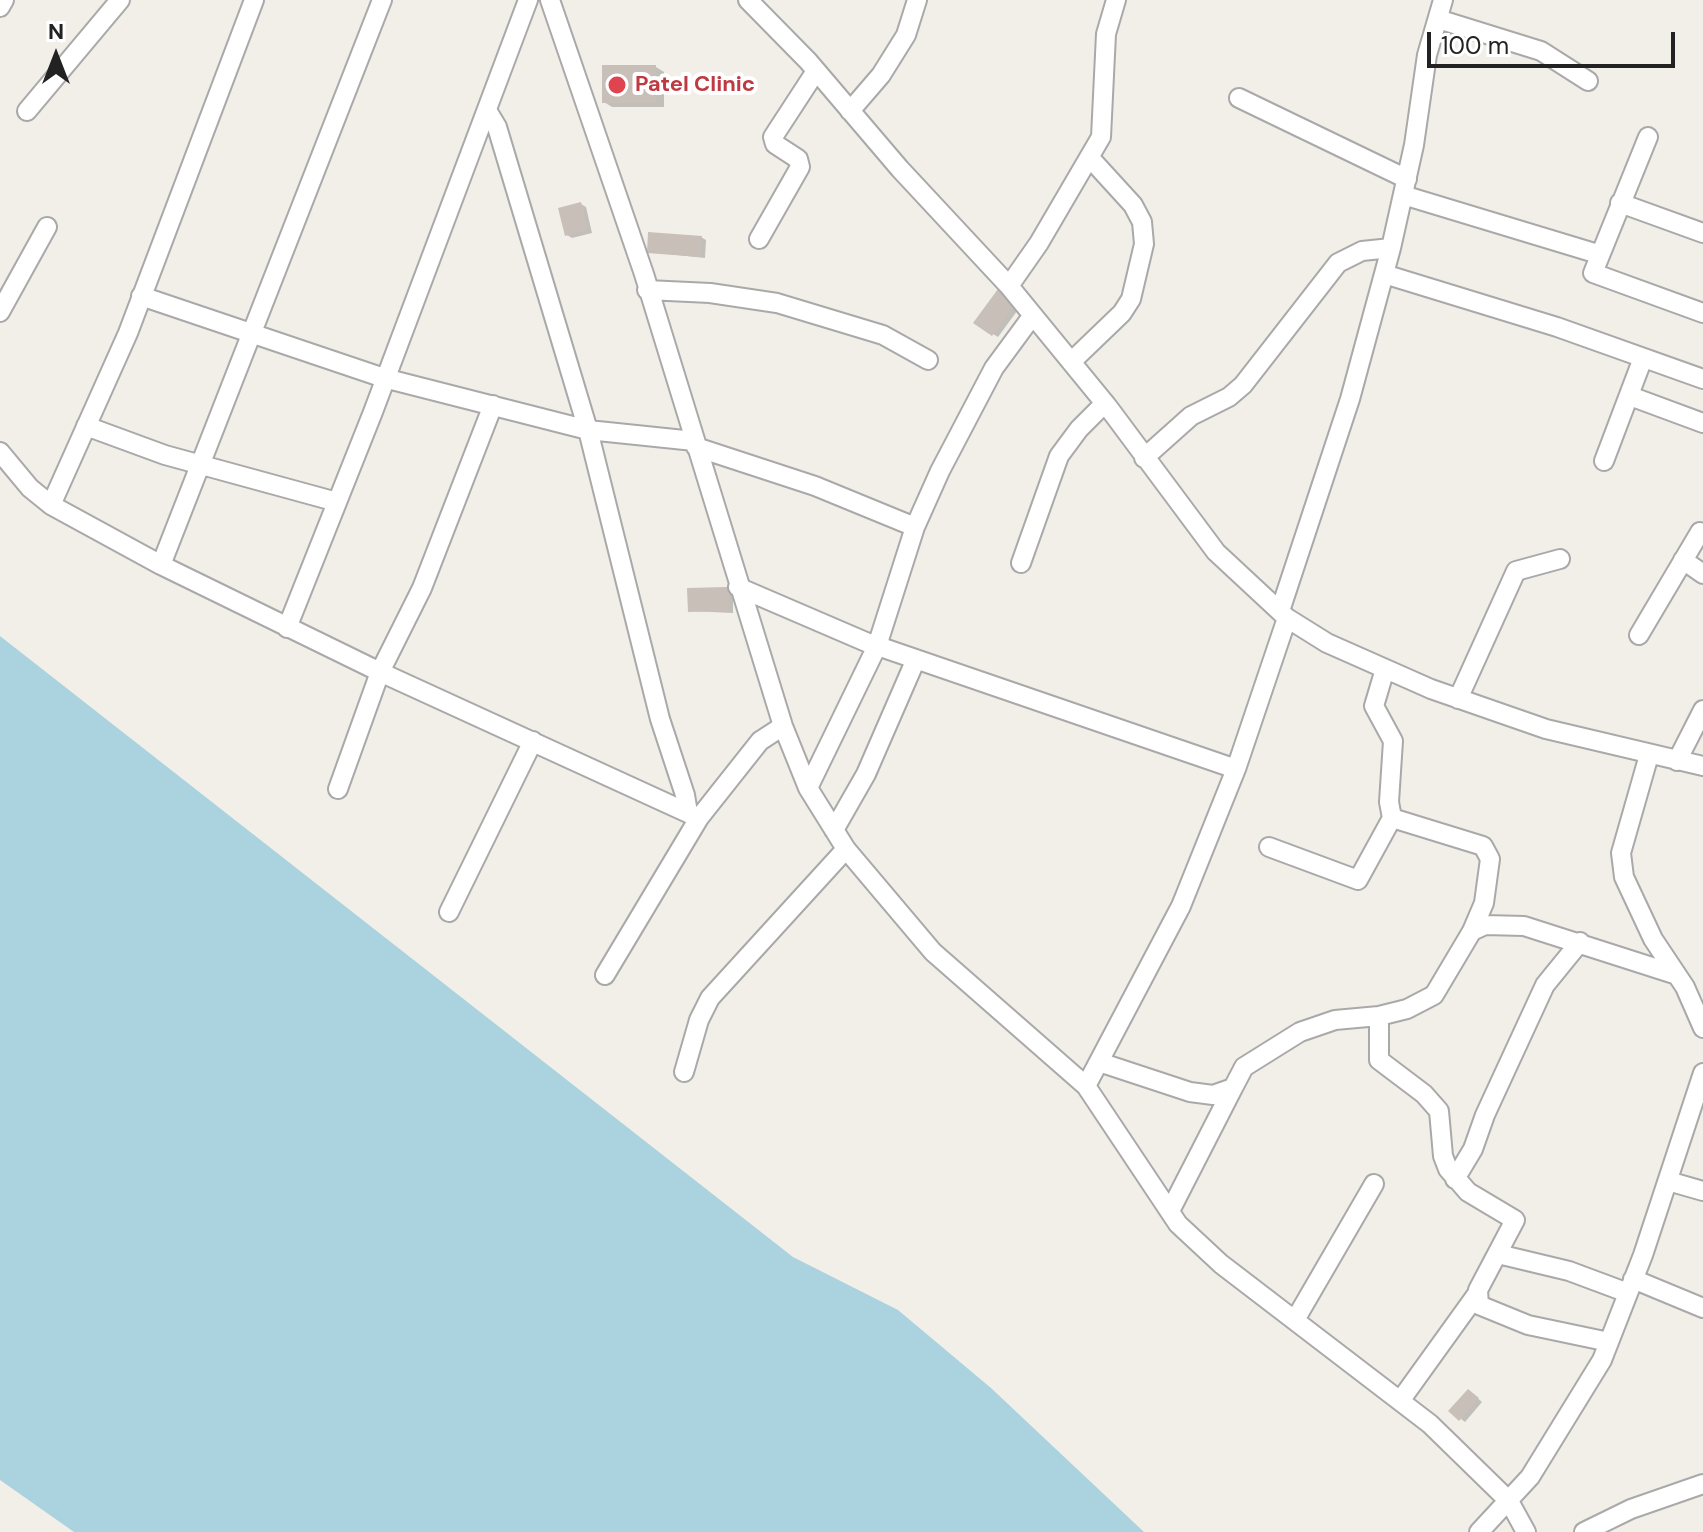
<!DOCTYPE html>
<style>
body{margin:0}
#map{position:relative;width:1703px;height:1532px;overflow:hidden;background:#f2efe9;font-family:"DM Sans",sans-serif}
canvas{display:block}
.north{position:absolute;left:16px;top:16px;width:80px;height:80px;-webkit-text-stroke:6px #fff;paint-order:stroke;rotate:0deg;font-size:22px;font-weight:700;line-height:32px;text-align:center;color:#222}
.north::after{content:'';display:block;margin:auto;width:28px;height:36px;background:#222;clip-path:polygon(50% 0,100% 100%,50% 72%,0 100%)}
.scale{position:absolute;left:1427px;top:32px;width:248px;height:36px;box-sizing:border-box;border:4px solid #222;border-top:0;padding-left:10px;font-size:24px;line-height:28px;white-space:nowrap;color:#222;-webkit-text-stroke:6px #fff;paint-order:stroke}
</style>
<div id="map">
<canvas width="1703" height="1532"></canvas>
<div class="north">N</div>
<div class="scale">100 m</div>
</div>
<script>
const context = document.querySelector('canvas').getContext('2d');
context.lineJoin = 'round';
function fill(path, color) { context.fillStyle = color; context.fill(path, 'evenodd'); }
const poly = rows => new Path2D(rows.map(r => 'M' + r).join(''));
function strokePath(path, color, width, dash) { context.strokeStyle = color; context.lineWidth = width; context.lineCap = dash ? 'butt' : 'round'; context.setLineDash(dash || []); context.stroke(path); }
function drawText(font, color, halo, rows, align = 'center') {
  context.font = font + ' "DM Sans",sans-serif'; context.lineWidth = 8; context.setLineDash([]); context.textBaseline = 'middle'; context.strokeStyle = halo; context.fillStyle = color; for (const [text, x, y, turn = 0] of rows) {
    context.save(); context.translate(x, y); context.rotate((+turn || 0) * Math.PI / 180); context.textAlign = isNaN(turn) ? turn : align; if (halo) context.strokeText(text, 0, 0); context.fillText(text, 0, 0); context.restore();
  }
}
fill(poly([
 [0,636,793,1257,898,1310,991,1388,1144,1532,74,1532,0,1480]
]), '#aad3df');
fill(poly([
 [656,67,664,72,664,107,612,107,604,102],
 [581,204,586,207,592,233,572,238,567,235],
 [701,237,706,240,705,258,649,252],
 [1003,295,1020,307,998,337,993,334],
 [728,589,733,592,733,613,690,611],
 [1473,1394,1482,1402,1465,1422,1461,1419]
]), '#0003');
fill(poly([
 [602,65,656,65,656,103,602,103],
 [581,202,588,230,565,236,558,208],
 [648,232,702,236,700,257,647,253],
 [998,289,1016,303,992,336,973,323],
 [728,587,729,611,688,612,687,588],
 [1468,1389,1479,1398,1459,1421,1448,1411]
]), '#c7bfb8');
const minor = poly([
 [550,0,644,274,783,726,808,788,846,849,933,952,1086,1086,1178,1224,1221,1264,1430,1424,1509,1501,1526,1532],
 [748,0,808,61,900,169,1009,286,1108,407,1216,552,1287,618,1327,643,1431,689,1546,729,1703,766],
 [0,7,4,0],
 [1438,19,1541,51,1588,81],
 [1239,98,1407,179],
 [27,111,120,0],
 [850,111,881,75,906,35,917,0],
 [488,112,497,127,588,430,660,719,685,795,688,813],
 [1648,137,1593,273,1703,313],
 [1403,195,1598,254],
 [1620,203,1703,233],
 [759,239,800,167,798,159,775,144,773,137,816,71],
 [1384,274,1557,327,1703,379],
 [1009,286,1039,243,1101,137,1106,34,1116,0],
 [647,290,710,293,777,303,883,335,928,360],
 [141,296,384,378,588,430,694,441],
 [0,312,47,227],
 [1071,362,1122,313,1131,299,1144,244,1142,222,1133,205,1091,159],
 [1630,396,1703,423],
 [86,426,165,455,337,502],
 [696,447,815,486,915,527],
 [0,452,30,488,51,505,161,565,380,672,699,818],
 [1144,458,1191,416,1229,397,1243,385,1338,263,1362,251,1391,248],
 [1604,461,1643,358],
 [51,505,128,333,254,0],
 [1683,560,1703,574],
 [1021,563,1059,456,1079,429,1105,403],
 [161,565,382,0],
 [738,587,866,642,1236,769],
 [1280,611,1350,399,1391,248,1414,145,1427,55,1443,0],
 [287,628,373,412,528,0],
 [1639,635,1700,532],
 [1458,699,1516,571,1560,559],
 [1649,755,1621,853,1624,877,1653,939,1685,987,1703,1028],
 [1677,761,1703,710],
 [808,788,877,646,915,527,940,471,994,368,1033,315],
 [338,789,380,672,422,588,493,405],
 [834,830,866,774,916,659],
 [1269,847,1358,880,1392,818],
 [449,912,533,741],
 [1472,931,1485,925,1524,926,1677,975],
 [605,975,699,818,760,741,783,726],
 [1379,1016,1379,1060,1424,1094,1439,1111,1443,1156,1448,1169,1468,1192,1515,1220,1478,1290,1479,1305,1528,1325,1609,1342],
 [1099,1062,1190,1092,1213,1095,1233,1088,1244,1067,1300,1032,1335,1020,1379,1016,1407,1009,1434,995,1472,931,1484,903,1490,859,1483,846,1392,818,1389,802,1393,741,1374,706,1385,669],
 [684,1072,699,1020,710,998,846,849],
 [1086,1086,1181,906,1236,769,1287,618],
 [1455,1179,1473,1149,1485,1115,1545,985,1580,942],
 [1668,1181,1703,1191],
 [1170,1211,1233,1088],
 [1498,1254,1569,1271,1628,1293],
 [1633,1279,1703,1308],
 [1295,1320,1374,1184],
 [1400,1401,1477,1294],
 [1479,1532,1530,1477,1602,1360,1643,1255,1703,1073],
 [1584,1532,1631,1509,1703,1484]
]);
strokePath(minor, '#a9a9a9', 22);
strokePath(minor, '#fff', 18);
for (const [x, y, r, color] of [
 [617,85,10,"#e0444e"]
]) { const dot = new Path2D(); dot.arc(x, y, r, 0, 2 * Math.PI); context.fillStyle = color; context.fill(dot); strokePath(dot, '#fff', 3); }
drawText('bold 22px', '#be3a42', '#fff', [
 ["Patel Clinic",635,85]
], 'left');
</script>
